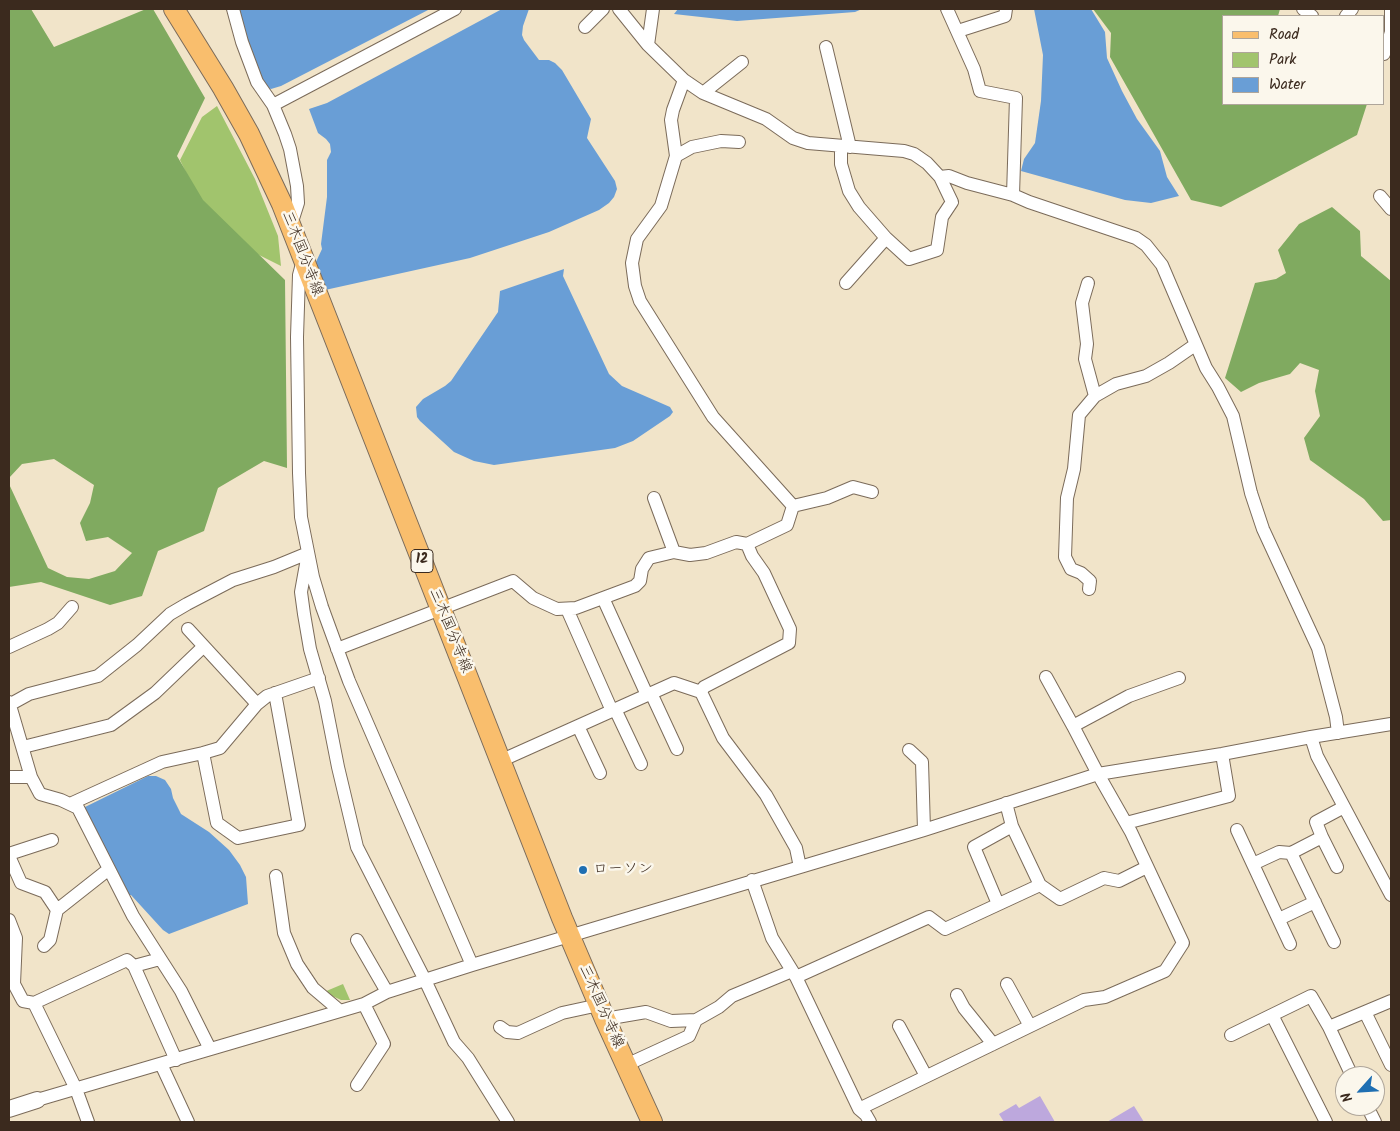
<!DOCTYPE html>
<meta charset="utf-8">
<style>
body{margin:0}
#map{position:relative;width:1400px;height:1131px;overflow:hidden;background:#f1e4c9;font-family:Kalam,sans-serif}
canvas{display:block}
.frame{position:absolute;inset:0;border:10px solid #3b2a1e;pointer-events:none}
.legend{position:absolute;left:1222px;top:15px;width:162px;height:90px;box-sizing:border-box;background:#fbf7ec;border:1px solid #aea59a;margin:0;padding:6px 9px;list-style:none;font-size:15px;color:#3b2a1e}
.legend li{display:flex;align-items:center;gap:10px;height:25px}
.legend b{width:25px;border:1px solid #aea59a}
.north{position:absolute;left:1335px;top:1066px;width:50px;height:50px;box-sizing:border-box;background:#fbf7ec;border:1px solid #aea59a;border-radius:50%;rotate:244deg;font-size:14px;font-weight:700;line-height:20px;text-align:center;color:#3b2a1e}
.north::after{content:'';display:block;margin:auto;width:18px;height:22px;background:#1f6fb2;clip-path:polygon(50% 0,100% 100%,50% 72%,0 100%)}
</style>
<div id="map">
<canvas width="1400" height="1131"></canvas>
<div class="frame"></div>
<ul class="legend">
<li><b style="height:6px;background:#f9be6d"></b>Road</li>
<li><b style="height:14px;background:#a1c46d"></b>Park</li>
<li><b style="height:14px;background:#699ed6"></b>Water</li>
</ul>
<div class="north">N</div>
</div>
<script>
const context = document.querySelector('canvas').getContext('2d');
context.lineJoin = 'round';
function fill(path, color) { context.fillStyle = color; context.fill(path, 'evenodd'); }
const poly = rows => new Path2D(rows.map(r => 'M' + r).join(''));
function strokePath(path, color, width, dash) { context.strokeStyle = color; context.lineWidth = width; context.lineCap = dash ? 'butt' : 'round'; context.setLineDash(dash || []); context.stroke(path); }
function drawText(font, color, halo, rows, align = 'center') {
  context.font = font + ' Kalam,"Klee One",sans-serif'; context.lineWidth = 5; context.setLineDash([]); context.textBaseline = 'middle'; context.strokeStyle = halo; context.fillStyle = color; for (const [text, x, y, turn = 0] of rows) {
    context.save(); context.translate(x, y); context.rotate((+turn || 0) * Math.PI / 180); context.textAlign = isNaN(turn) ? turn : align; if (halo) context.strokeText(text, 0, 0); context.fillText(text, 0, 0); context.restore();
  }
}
fill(poly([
 [217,106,255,179,278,236,281,266,253,252,199,199,180,160,202,117],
 [343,984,350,1000,341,1000,324,992]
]), '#a1c46d');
fill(poly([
 [9,9,31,9,54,47,146,9,153,9,205,98,177,156,203,200,285,280,287,468,264,461,218,488,204,531,158,551,142,596,110,605,41,582,9,587,9,484,48,568,67,577,89,579,115,571,132,553,108,537,86,541,80,523,90,503,94,485,54,459,22,464,9,478],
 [1093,9,1280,9,1278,16,1224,16,1224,104,1367,104,1357,135,1221,207,1191,200,1110,57,1111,33],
 [1332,207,1360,231,1361,256,1391,281,1391,520,1383,521,1364,499,1310,460,1304,438,1320,416,1315,391,1319,370,1300,363,1290,374,1259,383,1241,392,1225,378,1255,283,1276,279,1286,273,1278,250,1299,224]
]), '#80aa60');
fill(poly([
 [238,9,430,9,281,86,271,89,266,87,253,59],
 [502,9,529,9,523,26,522,35,524,40,539,60,549,60,555,63,562,70,591,119,587,138,615,181,617,189,614,197,609,203,599,210,549,232,470,258,325,290,315,264,322,249,321,244,327,197,327,160,331,152,330,144,326,139,318,133,309,109,327,103],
 [678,9,862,9,855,12,737,21,674,14],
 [1034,9,1091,9,1105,32,1107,58,1122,91,1137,119,1160,151,1167,177,1179,196,1151,203,1125,200,1021,171,1024,159,1035,143,1041,101,1043,55],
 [564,269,563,276,609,374,622,386,670,407,673,412,670,416,633,441,615,448,494,465,474,461,454,452,420,421,417,417,416,407,423,399,445,386,451,381,498,312,500,291],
 [148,776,156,776,165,780,171,789,173,798,181,814,209,832,229,850,240,865,246,877,248,904,169,934,163,930,131,895,127,895,83,808]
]), '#699ed6');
fill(poly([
 [1040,1096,1055,1122,1004,1122,999,1114,1016,1104,1019,1108],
 [1134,1106,1144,1122,1107,1122]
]), '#bda8dd');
const minor = poly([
 [233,9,242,42,257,82,273,105,285,134,290,149,297,186,298,203,291,225],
 [619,9,648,45,684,80,703,93,766,119,793,138,808,143,904,151,914,154,927,163,940,177,949,176,967,183,1013,195,1029,202,1136,238,1146,245,1162,265,1206,368,1218,387,1233,416,1251,493,1263,529,1318,648,1336,717,1338,733],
 [947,9,974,69,980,91,1016,98,1013,195],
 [1303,9,1312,16],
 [1346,16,1352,9],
 [585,27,603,9],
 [958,31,1005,16,1006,9],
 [648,45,653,9],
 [826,47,850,147],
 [1384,54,1391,32,1391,9],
 [703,93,742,62],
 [273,105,455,9],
 [841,147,841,164,849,191,859,207,886,238,846,283],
 [676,156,692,147,721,141,739,142],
 [1380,196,1391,209],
 [886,238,909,259,937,250,942,217,952,202,940,177],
 [303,260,299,275,297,337,299,473,301,517,313,577,322,607,349,681,472,965],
 [1088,283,1082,303,1087,344,1085,359,1095,396,1116,384,1146,376,1169,363,1195,345],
 [654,498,674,552],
 [793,506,827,498,853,487,872,492],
 [747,544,752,556,764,573,790,629,789,643,704,687,701,692,723,738,766,795,796,848,800,867],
 [1089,589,1090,581,1081,573,1071,569,1065,557,1067,498,1074,469,1079,415,1095,396],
 [603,598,647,695],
 [567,609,612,711],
 [188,629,257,704],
 [9,647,48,629,58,623,72,607],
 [337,649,513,581,533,598,557,609,576,608,635,586,640,581,642,569,649,558,674,552,690,555,706,553,736,542,747,544,787,525,793,506,713,417,640,301,635,286,632,263,637,239,661,206,676,156,671,120,673,110,684,80],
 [1046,677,1073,726],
 [651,693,677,749],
 [9,702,31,777,40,794,61,800,78,808,133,916,181,991,210,1049],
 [9,705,29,694,98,676,137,645,170,614,187,604,233,580,274,567,308,553,301,592,304,614,310,649,325,701,338,767,357,847,425,980,454,1042,468,1058,508,1122],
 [615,709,641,764],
 [578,726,600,773],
 [1311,737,1317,756,1391,895],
 [23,747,111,725,155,693,203,647],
 [909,750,922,762,924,830],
 [203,753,217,823,238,838,299,825,275,693],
 [500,761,674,683,701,692],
 [9,777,31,777],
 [70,804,162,762,203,753,220,748,257,704,267,696,319,678],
 [1126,823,1229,796,1222,754],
 [1237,830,1290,944],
 [1322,837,1337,867],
 [1291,853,1334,942],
 [9,854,52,840],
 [9,856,21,883,45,892,57,910,109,869],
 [1253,864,1279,852,1291,853,1322,837,1316,822,1344,807],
 [276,876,284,933,297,964,313,988,339,1010],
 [752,880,772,938,796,977,859,1109,866,1115,870,1122],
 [1040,885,1060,899,1104,878,1119,881,1147,867],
 [998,904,974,847,1012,826],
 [1279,919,1315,902],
 [9,920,16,938,14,984,23,1001,34,1003,76,1089,88,1122],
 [357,940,387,992],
 [44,946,50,940,57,910],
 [160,959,134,966,176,1060],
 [796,977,929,917,945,929,1040,885,1012,826,1006,803],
 [1007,984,1030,1026],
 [957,995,964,1008,993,1044],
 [34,1003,127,960,134,966],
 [1365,1012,1391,1065],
 [1272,1015,1326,1122],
 [605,1019,646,1012,671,1021,696,1020],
 [899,1026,926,1076],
 [500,1027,507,1032,518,1033,562,1013,599,1005],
 [1329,1027,1352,1076],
 [1231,1035,1311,996,1329,1027,1391,1001],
 [161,1064,188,1122],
 [626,1065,689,1036,696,1020,719,1007,732,996,792,971],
 [357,1085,384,1044,364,1004],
 [37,1100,364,1004,387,992,472,965,924,830,1098,774,1222,754,1311,737,1391,724],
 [1367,1106,1375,1122],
 [859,1109,1084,1000,1105,997,1165,971,1183,943,1131,832,1098,774,1073,726,1129,696,1179,678]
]);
const tertiary = poly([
 [9,1109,37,1100]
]);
const primary = poly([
 [174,9,223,88,249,134,282,204,562,918,605,1019,652,1122]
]);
strokePath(minor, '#7b6b5a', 14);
strokePath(tertiary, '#7b6b5a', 18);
strokePath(primary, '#7b6b5a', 22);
strokePath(minor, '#fff', 12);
strokePath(tertiary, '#fff', 16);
strokePath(primary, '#f9be6d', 20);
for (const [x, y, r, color] of [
 [583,870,5,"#1f6fb2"]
]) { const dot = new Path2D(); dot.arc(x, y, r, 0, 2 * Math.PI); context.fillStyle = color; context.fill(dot); strokePath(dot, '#fbf7ec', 2); }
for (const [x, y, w] of [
 [422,561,22]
]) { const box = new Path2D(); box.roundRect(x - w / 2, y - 11.5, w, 23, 4); context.fillStyle = '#fbf7ec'; context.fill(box); strokePath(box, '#3b2a1e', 1); }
drawText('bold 14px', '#3b2a1e', null, [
 ["12",422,561]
]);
drawText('15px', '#3b2a1e', '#fbf7ec', [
 ["三木国分寺線",301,254,69],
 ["三木国分寺線",449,631,68],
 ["三木国分寺線",600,1007,66]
]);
drawText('15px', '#3b2a1e', '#fbf7ec', [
 ["ローソン",593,870]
], 'left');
</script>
